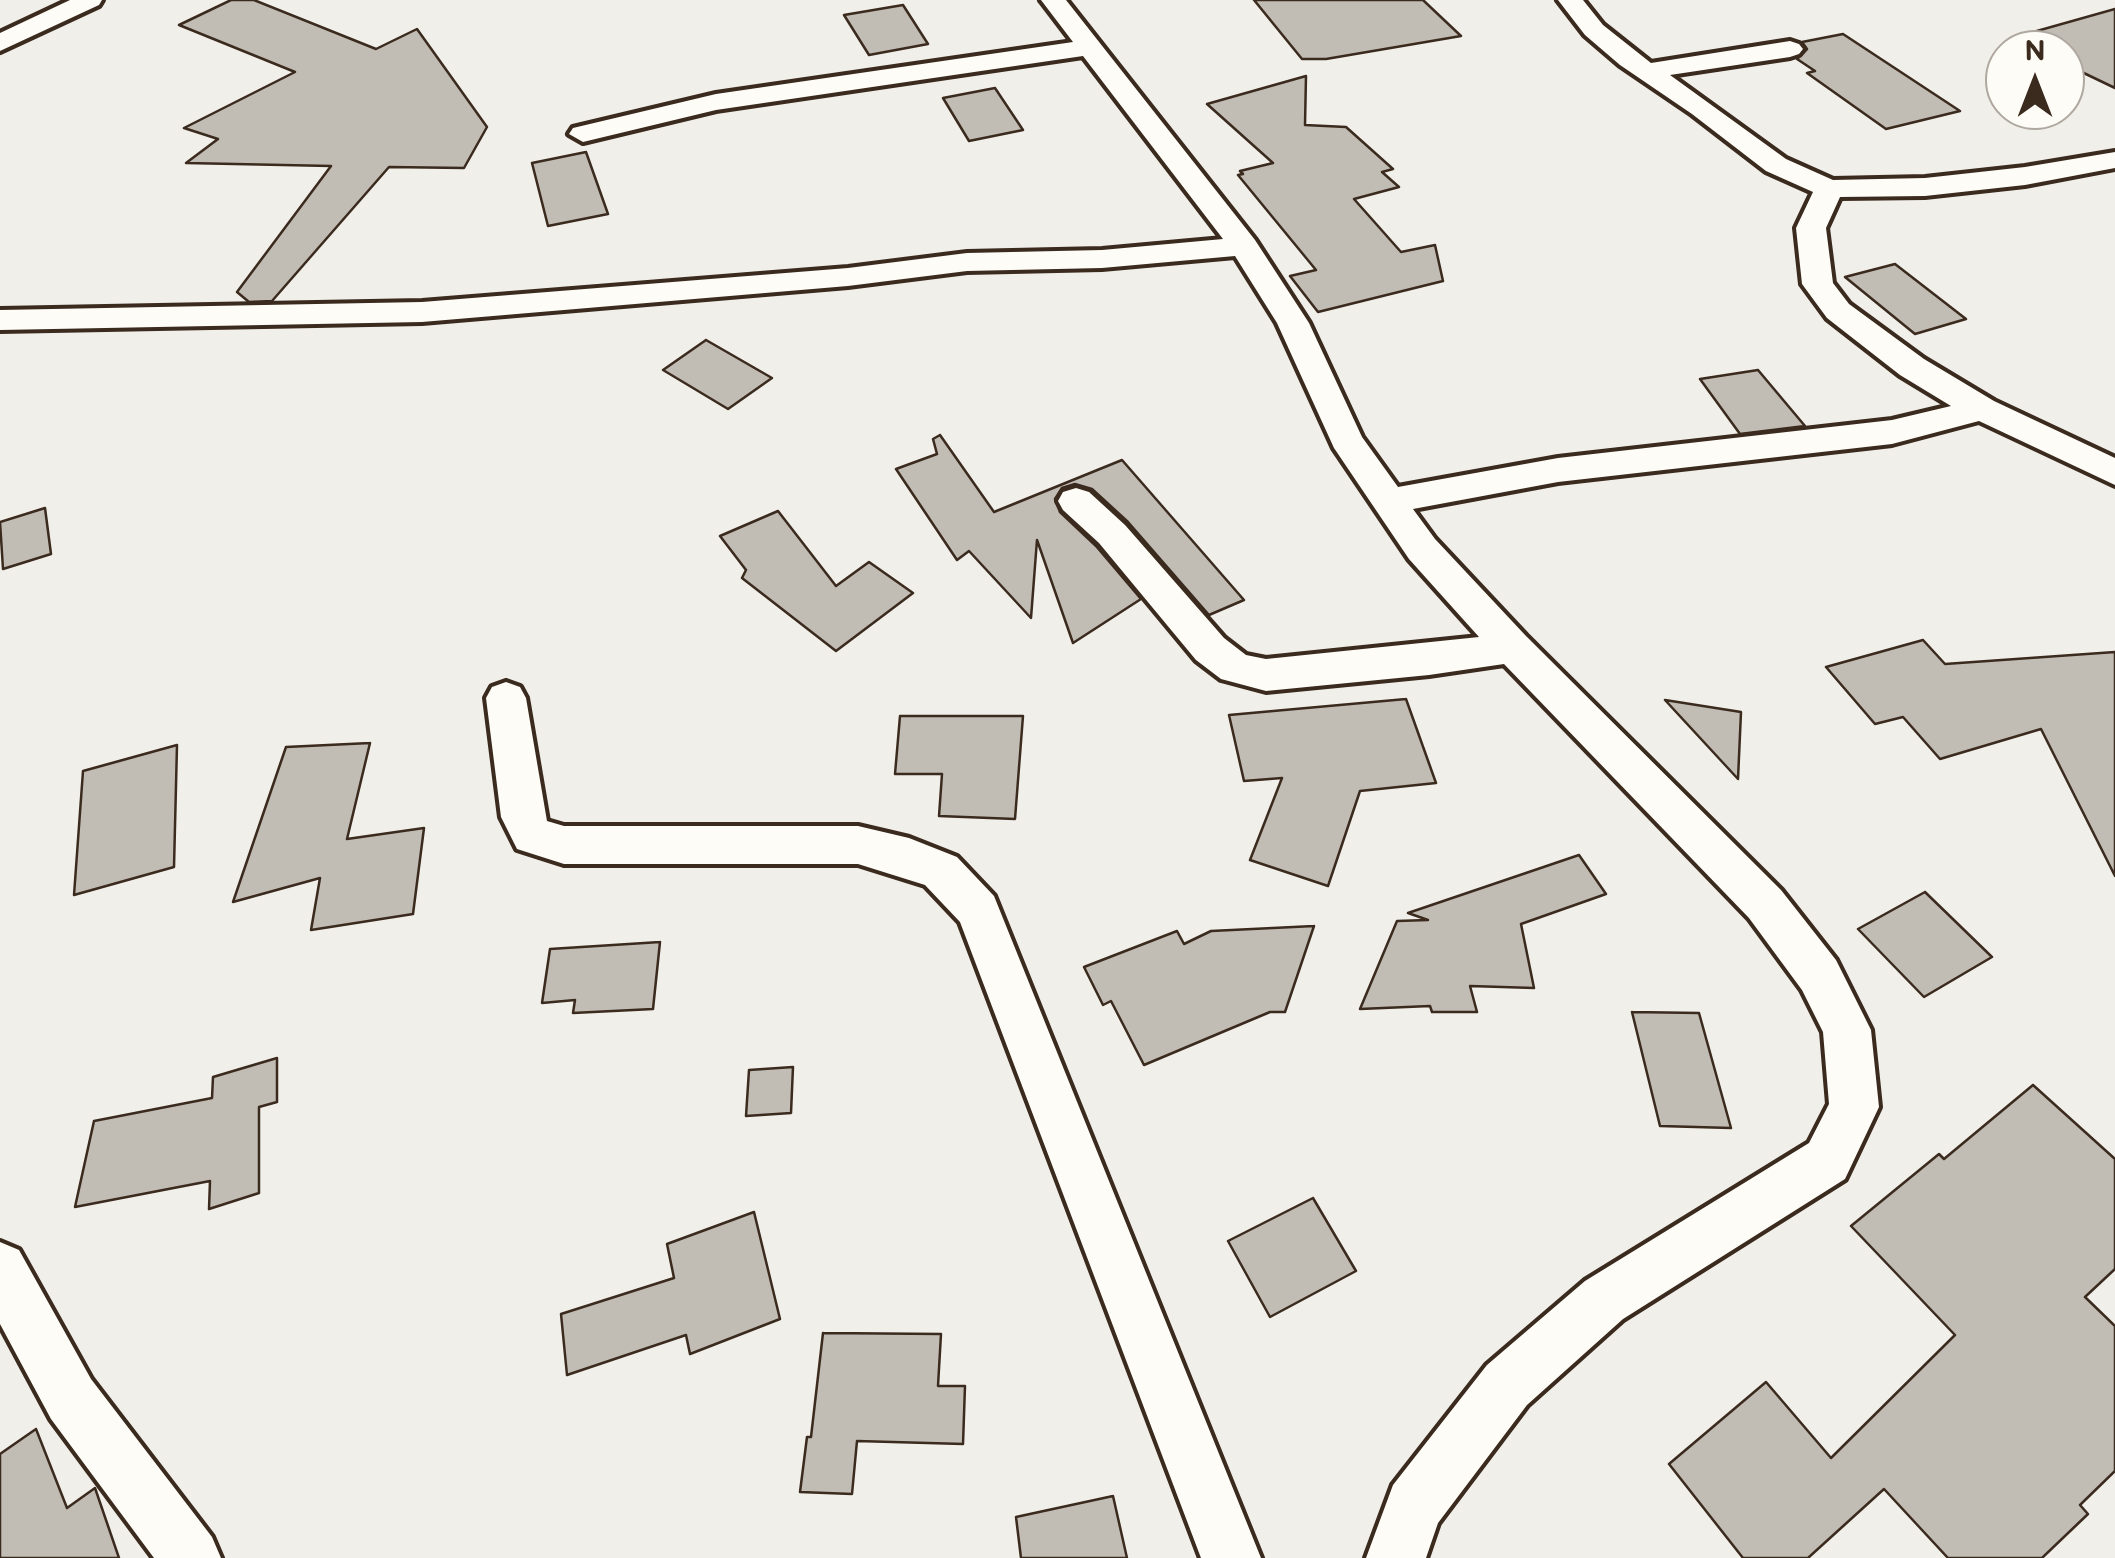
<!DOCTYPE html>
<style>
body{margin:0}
#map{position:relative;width:2115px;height:1558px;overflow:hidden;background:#f1efea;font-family:"Balsamiq Sans",sans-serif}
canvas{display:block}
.north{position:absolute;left:1985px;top:30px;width:100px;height:100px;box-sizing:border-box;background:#fdfcf7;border:2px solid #afa8a0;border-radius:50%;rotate:0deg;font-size:28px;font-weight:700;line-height:40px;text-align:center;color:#3b2a1e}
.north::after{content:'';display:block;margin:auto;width:35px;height:45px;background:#3b2a1e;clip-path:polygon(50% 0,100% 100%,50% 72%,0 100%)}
</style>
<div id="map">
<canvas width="2115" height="1558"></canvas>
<div class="north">N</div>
</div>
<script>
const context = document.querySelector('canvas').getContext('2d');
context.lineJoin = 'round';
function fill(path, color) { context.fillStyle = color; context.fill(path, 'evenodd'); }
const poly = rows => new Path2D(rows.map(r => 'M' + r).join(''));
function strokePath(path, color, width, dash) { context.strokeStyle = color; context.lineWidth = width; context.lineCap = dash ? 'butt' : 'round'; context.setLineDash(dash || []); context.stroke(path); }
const building = poly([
 [231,0,254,0,376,49,417,29,487,127,464,168,389,167,272,301,249,302,237,292,331,166,186,163,218,139,184,128,295,72,179,25,231,0],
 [1254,0,1423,0,1461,36,1326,59,1302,59,1254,0],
 [903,5,928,44,869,55,844,15,903,5],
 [2115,9,2115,88,2065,64,2065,50,2036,50,2012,38,2115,9],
 [1843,34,1960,111,1886,129,1807,73,1815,71,1797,59,1807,49,1802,42,1843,34],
 [1306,76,1305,125,1346,127,1393,169,1382,172,1399,187,1354,199,1401,252,1435,245,1443,281,1318,312,1290,276,1316,270,1238,175,1243,174,1240,171,1273,163,1207,104,1306,76],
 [995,88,1023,130,969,141,943,98,995,88],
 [586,152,608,214,548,226,532,163,586,152],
 [1895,264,1966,319,1915,334,1845,277,1895,264],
 [706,340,772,378,728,409,663,370,706,340],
 [1758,370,1805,426,1740,434,1700,379,1758,370],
 [940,435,994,512,1122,460,1244,600,1209,615,1128,522,1092,489,1075,484,1062,488,1055,499,1060,512,1096,546,1141,599,1073,643,1037,540,1031,618,969,551,957,560,896,469,937,454,933,439,940,435],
 [45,508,51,554,3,569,0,522,45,508],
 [778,511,836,586,869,562,913,593,836,651,742,578,746,570,720,536,778,511],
 [1923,640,1945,664,2115,652,2115,876,2041,729,1940,759,1903,717,1875,724,1826,667,1923,640],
 [1406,699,1436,783,1360,791,1328,886,1250,860,1282,778,1244,781,1229,715,1406,699],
 [1665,700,1741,712,1738,779,1665,700],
 [900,716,1023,716,1015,819,939,816,942,774,895,774,900,716],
 [370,743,347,839,424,828,413,914,311,930,320,878,233,902,286,747,370,743],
 [177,745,174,867,74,895,83,771,177,745],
 [1579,855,1606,894,1521,924,1534,988,1470,986,1477,1012,1432,1012,1430,1006,1360,1009,1397,921,1428,920,1408,913,1579,855],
 [1925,892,1992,957,1924,997,1858,929,1925,892],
 [1314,926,1285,1012,1270,1012,1144,1065,1111,1001,1103,1005,1084,967,1177,931,1184,944,1211,931,1314,926],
 [660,942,653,1009,573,1013,575,1000,542,1003,550,949,660,942],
 [1632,1012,1699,1013,1731,1128,1660,1126,1632,1012],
 [277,1058,277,1102,259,1107,259,1193,209,1209,210,1181,75,1207,94,1121,212,1098,213,1077,277,1058],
 [793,1067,791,1113,746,1116,749,1070,793,1067],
 [2033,1085,2115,1159,2115,1269,2085,1297,2115,1326,2115,1471,2080,1505,2088,1514,2042,1558,1948,1558,1884,1489,1808,1558,1743,1558,1669,1464,1766,1382,1831,1458,1955,1335,1851,1226,1939,1154,1944,1159,2033,1085],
 [1313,1198,1356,1271,1270,1317,1228,1241,1313,1198],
 [754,1212,780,1319,690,1354,686,1335,567,1375,561,1314,674,1278,667,1244,754,1212],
 [823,1333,941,1334,938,1386,965,1386,963,1444,857,1441,852,1494,800,1492,807,1437,811,1437,823,1333],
 [36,1429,67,1508,95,1488,119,1558,0,1558,0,1454,36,1429],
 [1113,1496,1127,1558,1021,1558,1016,1517,1113,1496]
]);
fill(building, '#c1bcb4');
strokePath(building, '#3b2a1e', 2.5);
const minor = poly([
 [70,0,102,0,99,5,0,51,0,33,70,0],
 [1041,0,1066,0,1255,240,1309,323,1362,437,1398,487,1558,458,1892,420,1951,406,1900,375,1827,318,1802,284,1796,228,1813,192,1766,171,1692,114,1620,65,1585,35,1558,0,1583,0,1603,25,1651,63,1790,41,1799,44,1803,49,1799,54,1790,57,1670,75,1786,159,1833,180,1925,178,2025,167,2115,152,2115,168,2025,185,1925,196,1840,197,1826,228,1833,283,1849,304,1924,359,1994,401,2115,458,2115,485,1979,421,1892,444,1558,482,1413,509,1435,539,1526,636,1781,890,1836,960,1871,1030,1879,1107,1845,1179,1623,1319,1527,1405,1438,1523,1426,1558,1366,1558,1393,1485,1487,1365,1585,1281,1809,1143,1829,1104,1823,1032,1802,990,1749,918,1504,664,1429,675,1266,691,1221,679,1196,660,1099,543,1063,510,1058,501,1063,492,1076,488,1089,492,1125,525,1224,638,1246,655,1266,659,1479,637,1409,559,1334,448,1277,323,1235,256,1102,268,967,271,848,286,422,322,0,330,0,310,422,302,848,268,967,253,1102,250,1223,239,1083,56,716,110,583,142,569,134,573,128,716,94,1073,42,1041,0],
 [506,682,520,687,526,698,547,821,564,826,858,826,909,838,957,857,994,896,1261,1558,1201,1558,960,922,925,885,858,864,564,864,517,849,501,817,486,698,492,687,506,682],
 [0,1242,19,1250,91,1379,212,1537,221,1558,154,1558,51,1419,0,1324,0,1242]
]);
strokePath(minor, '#3b2a1e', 8);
fill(minor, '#fdfcf7');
</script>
